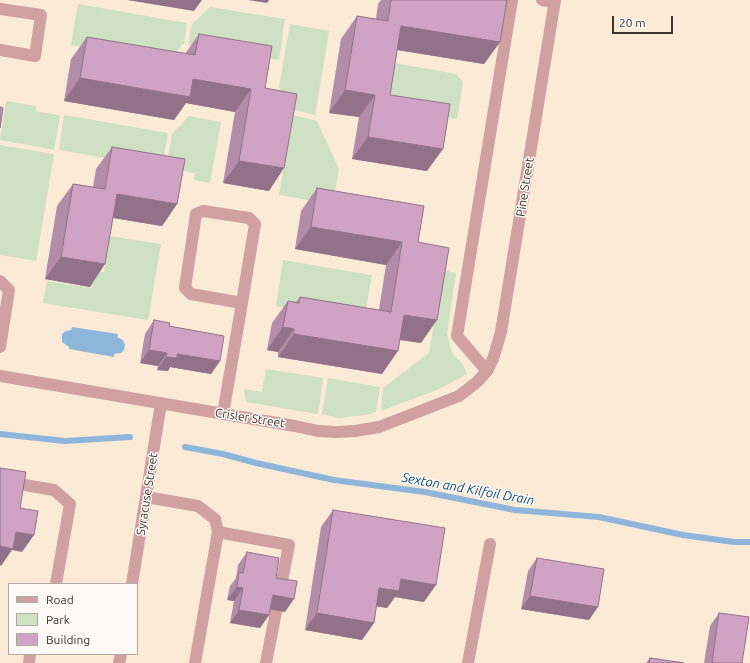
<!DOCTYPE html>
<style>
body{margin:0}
#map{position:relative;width:750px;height:663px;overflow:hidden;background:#faead6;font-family:Ubuntu,sans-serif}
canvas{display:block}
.legend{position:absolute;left:8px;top:583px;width:130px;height:72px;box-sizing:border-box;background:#fdf9f5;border:1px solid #afaaa5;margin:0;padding:5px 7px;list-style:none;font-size:12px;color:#3a342c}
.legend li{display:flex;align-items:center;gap:8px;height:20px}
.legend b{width:20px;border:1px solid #afaaa5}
.scale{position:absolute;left:612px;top:16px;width:61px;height:18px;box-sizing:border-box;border:2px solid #3a342c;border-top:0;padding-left:5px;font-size:12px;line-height:14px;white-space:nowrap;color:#3a342c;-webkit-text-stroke:3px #fdf9f5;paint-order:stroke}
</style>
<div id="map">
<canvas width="750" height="663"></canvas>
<ul class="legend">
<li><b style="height:5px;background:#d1a0a1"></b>Road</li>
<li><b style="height:11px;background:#cee1c2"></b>Park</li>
<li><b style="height:11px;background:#d0a3c4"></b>Building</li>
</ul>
<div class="scale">20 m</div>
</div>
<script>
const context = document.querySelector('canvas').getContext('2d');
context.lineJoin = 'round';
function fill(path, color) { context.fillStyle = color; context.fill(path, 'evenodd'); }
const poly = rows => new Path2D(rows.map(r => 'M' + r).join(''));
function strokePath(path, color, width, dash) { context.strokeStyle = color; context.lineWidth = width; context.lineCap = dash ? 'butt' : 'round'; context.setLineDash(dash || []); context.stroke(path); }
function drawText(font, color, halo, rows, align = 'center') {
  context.font = font + ' Ubuntu,sans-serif'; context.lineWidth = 3; context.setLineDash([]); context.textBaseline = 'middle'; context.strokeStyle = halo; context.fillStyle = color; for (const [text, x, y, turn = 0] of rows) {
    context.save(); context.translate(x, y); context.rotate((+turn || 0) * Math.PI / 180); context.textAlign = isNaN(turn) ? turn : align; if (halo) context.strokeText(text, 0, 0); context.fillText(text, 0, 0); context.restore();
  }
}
fill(poly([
 [78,4,187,23,184,44,182,44,170,62,71,45],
 [210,7,285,19,279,60,188,45,192,24],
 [290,24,329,31,315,115,295,110,279,87],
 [394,63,456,74,463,82,457,119,387,107],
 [6,101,36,106,36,111,58,115,60,117,54,150,0,140],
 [64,115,168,133,162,168,59,150],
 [293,115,317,121,339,169,333,204,279,195],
 [189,116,221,122,210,183,194,180,195,173,166,168,172,134],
 [0,145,54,154,36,261,0,255],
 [110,236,161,244,148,320,43,303,47,281,91,288,94,271,104,272],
 [283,260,372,275,364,320,276,306],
 [443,270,456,273,447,334,452,353,463,365,467,374,437,390,381,411,383,388,429,353],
 [266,369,323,378,318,414,246,402,244,389,262,392],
 [328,378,380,387,376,412,366,415,339,418,322,414]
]), '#cee1c2');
fill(poly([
 [72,327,118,334,117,337,123,340,125,345,124,350,121,353,114,354,114,357,69,349,69,347,62,342,62,334,66,331,71,330]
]), '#8eb5da');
strokePath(poly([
 [0,434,65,441,130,437],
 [185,447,223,454,256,463,334,480,425,492,515,510,599,517,683,535,734,542,750,542]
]), '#8eb5da', 6);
strokePath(poly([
 [542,0,555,2],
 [0,9,41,15,35,56,0,50],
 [0,281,9,290,0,347],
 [487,371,457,336,512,0],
 [0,376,295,426,318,431,336,432,355,431,379,427,459,396,477,382,487,371,493,359,501,332,555,0],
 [223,414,242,303,255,224,249,218,203,211,196,214,185,288,191,294,242,303],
 [0,481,54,490,70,504,56,584],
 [146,497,198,506,215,519,218,532,195,663],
 [218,532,289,545,266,663],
 [132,584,161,403],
 [29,663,30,654],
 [119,663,121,654],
 [468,663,490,544]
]), '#d1a0a1', 12);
fill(poly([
 [381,0,507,0,500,42,484,64,397,50,390,95,427,171,352,159,359,117,329,113,341,39,357,16,376,19,378,4],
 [199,34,265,88,269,191,223,183,235,112,186,103,174,120,64,101,71,59,87,37,185,54],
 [112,147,177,204,162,226,113,218,90,287,45,279,57,206,73,184,93,187,96,169],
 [317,188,418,242,421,343,400,340,382,374,278,357,278,352,267,350,272,323,288,301,296,302,300,297,379,310,386,265,295,249,301,211],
 [154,320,169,326,220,361,211,374,170,367,168,371,157,370,158,366,140,363,145,334],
 [333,510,424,602,395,597,387,608,376,606,374,623,362,640,305,630,321,527],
 [247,552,276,578,285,612,270,609,269,615,260,628,230,623,234,601,227,600,230,586,236,578,238,565],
 [537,558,589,620,521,609,528,571],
 [719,613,742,663,704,663,710,626],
 [650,658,684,663,646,663]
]), '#b38ca9');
fill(poly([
 [127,0,202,0,194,11],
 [248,0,269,0,267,3],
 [401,26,500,42,484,64,385,48],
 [80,78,193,79,251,89,235,112,186,103,174,120,64,101],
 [345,90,375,95,359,117,329,113],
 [368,137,443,149,427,171,352,159],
 [239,161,284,168,269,191,223,183],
 [117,194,177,204,162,226,101,216],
 [311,227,402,242,386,265,295,249],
 [61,257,105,264,90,287,45,279],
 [404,315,437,320,421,343,388,338],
 [283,327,294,329,278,352,267,350],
 [294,334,398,351,382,374,278,357],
 [149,350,167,353,158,366,140,363],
 [177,354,220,361,211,374,170,367,168,371,157,370,166,357],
 [16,532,34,535,22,552,12,550,1,566,0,565,0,546],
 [401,579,436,585,424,602,395,597,387,608,368,605,379,588],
 [237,587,243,588,234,601,227,600],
 [273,595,294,599,285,612,263,608],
 [530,596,598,607,589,620,521,609],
 [239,610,269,615,260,628,230,623],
 [317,613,374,623,362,640,305,630]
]), '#927289');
const building = poly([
 [391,0,507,0,500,42,401,26,390,95,450,104,443,149,368,137,375,95,345,90,357,16,388,21,391,0],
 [199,34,272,46,265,88,297,94,284,168,239,161,251,89,193,79,190,97,80,78,87,37,195,55,199,34],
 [0,107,3,108,0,128,0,107],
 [112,147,185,159,177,204,117,194,105,264,61,257,73,184,105,189,112,147],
 [317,188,424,206,418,242,449,248,437,320,404,315,398,351,294,334,294,329,283,327,288,301,299,303,300,297,391,312,402,242,311,227,317,188],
 [154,320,170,323,169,326,224,336,220,361,177,354,177,358,166,357,167,353,149,350,154,320],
 [0,468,26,472,20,508,38,511,34,535,16,532,13,549,0,546,0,468],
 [333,510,445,528,436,585,401,579,399,591,379,588,374,623,317,613,333,510],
 [247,552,279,558,276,578,297,581,294,599,273,595,269,615,239,610,243,588,237,587,239,572,243,573,247,552],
 [537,558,604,569,598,607,530,596,537,558],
 [719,613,749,617,742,663,712,663,719,613],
 [650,658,684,663,649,663,650,658]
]);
fill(building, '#d0a3c4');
strokePath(building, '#927289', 1);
drawText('12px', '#3a342c', '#fdf9f5', [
 ["Pine Street",525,187,-81],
 ["Crisler Street",250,418,9],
 ["Syracuse Street",147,494,-81]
]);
drawText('italic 13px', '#124f7e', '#fdf9f5', [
 ["Sexton and Kilfoil Drain",468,489,10]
]);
</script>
